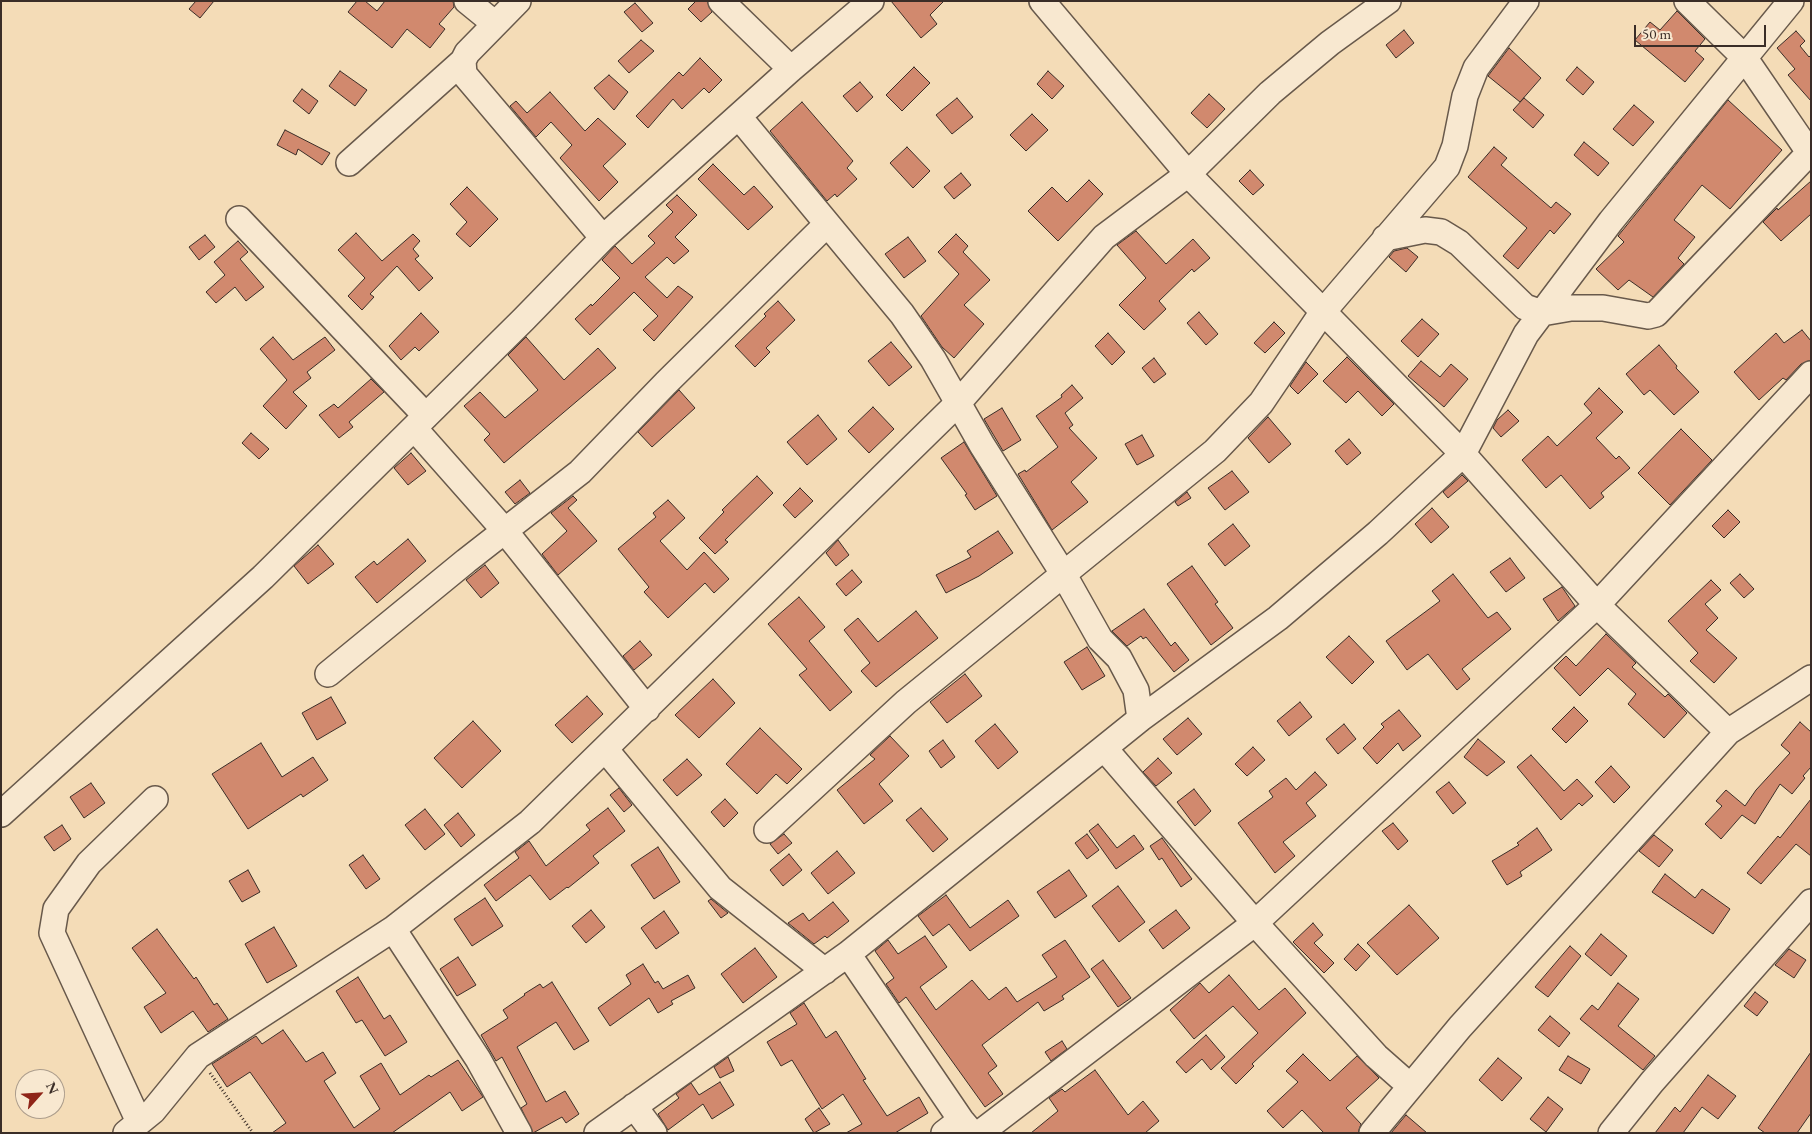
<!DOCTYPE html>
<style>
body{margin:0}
#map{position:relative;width:1812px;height:1134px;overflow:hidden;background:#f4dcb7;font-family:"EB Garamond",serif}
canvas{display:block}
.frame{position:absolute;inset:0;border:2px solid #3a2d27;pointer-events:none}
.north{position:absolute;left:15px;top:1069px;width:50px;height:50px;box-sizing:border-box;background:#f8e8d0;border:1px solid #ac9d8c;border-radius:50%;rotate:64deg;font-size:14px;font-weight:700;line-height:20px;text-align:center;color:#3a2d27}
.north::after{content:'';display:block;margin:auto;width:18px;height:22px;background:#8f2418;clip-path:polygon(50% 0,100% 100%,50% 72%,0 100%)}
.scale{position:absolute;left:1634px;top:25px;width:132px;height:22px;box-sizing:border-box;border:2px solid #3a2d27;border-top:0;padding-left:6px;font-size:15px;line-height:18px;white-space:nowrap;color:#3a2d27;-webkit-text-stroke:4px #f8e8d0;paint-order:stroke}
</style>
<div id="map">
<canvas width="1812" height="1134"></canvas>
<div class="frame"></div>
<div class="north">N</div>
<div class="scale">50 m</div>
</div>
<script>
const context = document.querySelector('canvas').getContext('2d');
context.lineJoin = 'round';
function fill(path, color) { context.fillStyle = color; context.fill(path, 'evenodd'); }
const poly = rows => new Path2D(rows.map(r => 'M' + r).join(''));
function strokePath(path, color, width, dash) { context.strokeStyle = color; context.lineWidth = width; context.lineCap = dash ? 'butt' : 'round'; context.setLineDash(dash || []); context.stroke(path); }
const building = poly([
 [196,1,214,1,200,18,189,9,196,1],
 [357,1,365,1,377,11,385,1,453,1,454,7,439,24,445,29,430,48,407,29,392,48,348,12,357,1],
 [696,1,707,1,712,12,701,22,688,9,696,1],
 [891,1,944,1,930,15,937,24,921,38,891,1],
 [635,3,653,23,642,32,624,12,635,3],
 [1677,11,1705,39,1695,51,1704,59,1685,82,1635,40,1650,22,1660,30,1677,11],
 [1404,30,1414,43,1396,58,1386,45,1404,30],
 [1796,31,1805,41,1800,46,1809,57,1811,55,1811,101,1788,75,1795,69,1777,48,1796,31],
 [641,40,654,51,629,73,618,61,641,40],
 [1509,48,1541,78,1520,102,1488,76,1509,48],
 [700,58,722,80,709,93,704,88,682,109,673,99,648,128,636,116,679,72,683,76,700,58],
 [914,67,930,83,902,111,886,95,914,67],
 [1577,67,1594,82,1583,95,1566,80,1577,67],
 [340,71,367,90,355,106,329,86,340,71],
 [1048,71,1064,86,1052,99,1037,84,1048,71],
 [609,75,628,92,614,110,594,88,609,75],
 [860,82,873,97,857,112,843,96,860,82],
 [302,89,318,101,309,114,293,101,302,89],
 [550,92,585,131,598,118,626,144,603,166,618,182,599,201,560,158,572,145,551,122,536,137,510,106,516,101,527,113,550,92],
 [1209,94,1225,109,1207,128,1191,113,1209,94],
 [957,98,973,117,952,134,936,115,957,98],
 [1524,98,1544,115,1533,128,1513,110,1524,98],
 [1728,100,1782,150,1730,209,1702,185,1674,220,1695,237,1678,258,1684,264,1653,297,1629,280,1618,290,1596,269,1624,242,1618,236,1728,100],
 [802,102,853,161,847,168,857,179,837,197,835,194,827,201,770,131,802,102],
 [1634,105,1654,122,1633,146,1613,129,1634,105],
 [1032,114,1048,130,1026,151,1010,135,1032,114],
 [285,130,330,153,322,165,298,149,296,155,277,145,285,130],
 [1584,142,1609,163,1598,176,1574,155,1584,142],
 [907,147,930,171,913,188,890,163,907,147],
 [1494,147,1507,158,1501,165,1551,208,1556,202,1571,214,1554,234,1550,230,1518,269,1503,256,1527,228,1468,177,1494,147],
 [713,164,744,195,754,186,773,207,748,230,698,179,713,164],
 [1250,170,1264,185,1253,195,1239,181,1250,170],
 [961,173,971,185,954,199,944,187,961,173],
 [1089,180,1103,194,1058,241,1028,211,1052,187,1067,202,1089,180],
 [1811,181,1811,214,1781,241,1763,222,1777,208,1778,210,1811,181],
 [467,187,498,219,470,247,456,234,467,222,450,204,467,187],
 [677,195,697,215,675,237,689,251,674,264,667,257,645,277,667,298,678,286,693,297,654,341,643,330,658,316,634,292,590,335,575,319,591,304,592,306,620,278,602,260,615,246,632,264,655,243,648,236,673,212,666,205,677,195],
 [1136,231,1166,264,1193,239,1210,258,1194,272,1192,269,1159,301,1166,309,1144,330,1119,305,1146,278,1117,245,1136,231],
 [356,233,382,261,413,234,420,241,413,249,419,256,415,259,433,278,419,291,397,266,370,294,374,297,362,310,348,296,365,278,338,250,356,233],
 [956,234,968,246,963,252,990,280,964,305,984,324,954,358,942,347,921,316,959,274,938,252,956,234],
 [205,235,215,247,199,260,189,247,205,235],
 [908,237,926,261,904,278,885,254,908,237],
 [238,241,248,252,240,259,264,287,246,301,235,287,216,303,206,292,225,275,214,262,238,241],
 [1407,248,1418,257,1406,272,1389,257,1394,251,1407,248],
 [778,301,795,320,766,348,770,352,755,367,735,346,766,316,764,314,778,301],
 [1199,312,1218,334,1206,345,1187,323,1199,312],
 [421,313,439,332,419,351,415,347,401,360,389,346,421,313],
 [1422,319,1439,334,1418,357,1401,341,1422,319],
 [1274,322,1285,333,1265,353,1254,343,1274,322],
 [1802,330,1811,341,1811,360,1801,364,1786,380,1783,378,1759,400,1734,372,1776,333,1784,343,1802,330],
 [1108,333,1125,352,1112,365,1095,346,1108,333],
 [273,337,293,360,325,337,335,350,307,372,311,378,293,392,307,406,286,429,263,406,287,380,260,349,273,337],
 [526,337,564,380,598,348,616,368,504,463,484,440,490,434,464,406,480,392,505,418,538,390,508,355,526,337],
 [891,342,912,367,889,386,868,361,891,342],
 [1659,345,1677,366,1676,368,1699,392,1674,415,1650,390,1644,395,1626,374,1659,345],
 [1347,357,1394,404,1382,416,1358,391,1346,403,1323,381,1347,357],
 [1154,358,1166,374,1154,383,1142,368,1154,358],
 [1421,361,1440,377,1451,364,1468,379,1444,407,1408,376,1421,361],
 [1306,362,1318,374,1298,394,1290,386,1306,362],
 [371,379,384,392,349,422,353,427,339,438,319,415,334,404,338,408,371,379],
 [1072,385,1083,398,1065,413,1073,425,1069,428,1097,458,1071,482,1088,502,1052,530,1018,474,1025,470,1026,472,1058,447,1036,416,1062,397,1061,395,1072,385],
 [1599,388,1623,412,1596,438,1616,459,1619,456,1630,468,1601,493,1604,497,1590,509,1561,475,1546,488,1522,460,1548,436,1557,446,1592,413,1584,404,1599,388],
 [679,390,695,408,652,447,638,432,679,390],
 [873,407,894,429,869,453,848,431,873,407],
 [1002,408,1021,440,1003,451,984,419,1002,408],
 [1508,410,1519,421,1501,437,1493,428,1497,420,1508,410],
 [818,415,837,439,807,465,787,442,818,415],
 [1268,417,1291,444,1269,463,1248,438,1268,417],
 [1681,429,1712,460,1670,505,1638,473,1681,429],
 [251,433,269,449,259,459,242,443,251,433],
 [1142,435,1154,456,1137,465,1125,444,1142,435],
 [1349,439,1361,453,1347,465,1335,451,1349,439],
 [964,442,997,496,975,510,965,495,967,494,941,458,964,442],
 [411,453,426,471,408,485,394,468,411,453],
 [1232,471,1249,492,1225,510,1208,488,1232,471],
 [1462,475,1468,481,1448,498,1443,492,1462,475],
 [757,476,773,493,725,540,728,542,715,554,699,538,724,512,722,510,757,476],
 [520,480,530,493,515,504,505,492,520,480],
 [800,488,813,501,795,518,783,505,800,488],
 [1187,492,1191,498,1178,506,1175,502,1187,492],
 [573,496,577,500,568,508,597,541,558,575,542,554,567,531,551,513,573,496],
 [668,500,685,518,660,541,687,570,704,552,729,579,714,593,705,583,668,618,644,592,649,587,618,549,656,517,653,513,668,500],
 [1432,508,1449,527,1431,543,1415,524,1432,508],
 [1728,510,1740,522,1724,538,1712,526,1728,510],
 [1233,524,1250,546,1225,566,1208,544,1233,524],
 [998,531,1013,553,979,576,946,593,936,575,971,557,967,551,998,531],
 [408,539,426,561,377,603,355,577,374,561,377,565,408,539],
 [838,540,849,555,836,566,826,553,838,540],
 [318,545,334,564,308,584,294,566,318,545],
 [1510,558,1525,578,1506,592,1490,572,1510,558],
 [485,565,499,583,481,598,466,580,485,565],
 [1192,566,1218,602,1215,604,1233,628,1211,645,1167,584,1192,566],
 [852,570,862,582,846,596,836,584,852,570],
 [1453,574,1488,618,1497,612,1511,629,1462,669,1470,679,1457,690,1428,654,1407,670,1386,641,1440,601,1432,591,1453,574],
 [1740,574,1754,589,1744,598,1730,583,1740,574],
 [1711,580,1721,590,1705,604,1718,618,1706,630,1737,658,1714,683,1690,661,1698,653,1668,621,1711,580],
 [1562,587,1575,606,1558,621,1543,599,1562,587],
 [799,597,825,627,809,641,852,692,830,711,799,675,807,669,768,624,799,597],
 [1144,609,1171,646,1175,642,1189,660,1174,672,1146,637,1143,639,1141,636,1127,646,1112,631,1144,609],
 [916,611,938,638,876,687,861,671,870,663,844,630,858,618,878,642,916,611],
 [1606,634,1636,663,1632,667,1665,697,1668,694,1687,713,1664,738,1628,704,1636,694,1608,668,1580,696,1554,668,1566,656,1576,666,1606,634],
 [1349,636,1374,662,1352,684,1326,657,1349,636],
 [640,641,652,655,634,670,623,656,640,641],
 [1087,647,1105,676,1082,690,1064,662,1087,647],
 [965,674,982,696,947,723,930,702,965,674],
 [713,679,735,703,699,738,675,715,713,679],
 [587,696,603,714,572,743,555,725,587,696],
 [331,697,346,723,317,740,302,713,331,697],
 [1300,702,1312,717,1289,736,1277,721,1300,702],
 [1574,707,1588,721,1566,743,1552,729,1574,707],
 [1399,710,1421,736,1403,751,1398,743,1377,764,1363,748,1384,727,1381,724,1399,710],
 [1188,718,1202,734,1177,755,1163,739,1188,718],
 [473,721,501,751,462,788,434,758,473,721],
 [1800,722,1811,732,1811,767,1803,776,1805,778,1792,794,1780,784,1755,824,1742,815,1721,839,1705,824,1722,806,1716,801,1726,790,1745,806,1756,790,1790,753,1781,745,1800,722],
 [995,724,1018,752,998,769,975,741,995,724],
 [1344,724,1356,739,1338,754,1326,739,1344,724],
 [760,728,802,769,787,784,776,774,757,794,726,764,760,728],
 [890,736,909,756,879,784,893,801,864,824,837,790,875,759,870,755,890,736],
 [1478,739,1505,762,1487,776,1464,757,1478,739],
 [943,740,955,757,941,768,929,751,943,740],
 [261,743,282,777,313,757,328,780,303,797,301,794,248,829,212,774,261,743],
 [1253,747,1265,760,1247,776,1235,764,1253,747],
 [1531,755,1564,791,1577,779,1593,796,1582,806,1579,803,1561,820,1517,767,1531,755],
 [1158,758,1172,773,1156,786,1143,772,1158,758],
 [687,759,702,775,677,796,663,780,687,759],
 [1611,766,1630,787,1614,803,1595,782,1611,766],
 [1315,772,1327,785,1306,803,1316,816,1283,842,1295,856,1275,873,1238,823,1273,797,1269,791,1286,778,1296,790,1315,772],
 [1449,782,1466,803,1453,814,1436,792,1449,782],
 [91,783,105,803,84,818,70,797,91,783],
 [619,788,632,805,624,812,610,795,619,788],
 [1194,789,1211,811,1195,826,1177,802,1194,789],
 [725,799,738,813,724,827,711,812,725,799],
 [1811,799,1811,856,1796,844,1761,884,1747,873,1778,836,1780,838,1811,799],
 [608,808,625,831,593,856,599,863,568,888,567,887,550,900,530,875,496,901,484,885,519,858,515,852,529,841,546,866,590,830,586,825,608,808],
 [921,808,948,839,933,852,906,820,921,808],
 [425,809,445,834,425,850,405,825,425,809],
 [458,813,475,835,461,847,444,825,458,813],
 [1393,823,1408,841,1398,850,1382,831,1393,823],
 [1098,824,1117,848,1134,835,1144,849,1116,869,1089,831,1098,824],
 [62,825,71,839,54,851,44,837,62,825],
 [1537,828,1552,850,1520,872,1522,876,1507,885,1492,861,1519,845,1517,843,1537,828],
 [784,834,792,843,778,854,770,844,784,834],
 [1087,834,1099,850,1087,859,1075,843,1087,834],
 [1654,835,1673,850,1659,867,1639,851,1654,835],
 [1162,838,1192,879,1181,887,1162,858,1159,860,1150,846,1162,838],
 [658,847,680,882,654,899,631,865,658,847],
 [837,851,855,873,828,894,811,873,837,851],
 [789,854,802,870,783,886,770,870,789,854],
 [363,855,380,879,366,889,349,865,363,855],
 [248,870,260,892,242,902,229,881,248,870],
 [1069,870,1087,896,1055,918,1037,892,1069,870],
 [1665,874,1695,898,1702,889,1730,909,1713,934,1652,892,1665,874],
 [1118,886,1145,922,1119,942,1092,906,1118,886],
 [946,895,970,928,1008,900,1019,916,970,951,949,924,933,936,918,916,946,895],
 [485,898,503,926,472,946,454,919,485,898],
 [711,899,728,913,721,918,708,901,711,899],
 [833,902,849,921,827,938,825,936,814,944,788,923,803,913,809,921,833,902],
 [1409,905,1439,938,1397,975,1367,943,1409,905],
 [591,910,605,927,586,943,572,926,591,910],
 [1176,910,1190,928,1163,949,1149,930,1176,910],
 [664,911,679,933,656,949,641,928,664,911],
 [1313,923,1323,935,1314,943,1334,963,1324,973,1293,942,1313,923],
 [274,927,297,966,267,983,245,944,274,927],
 [157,929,194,979,196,977,214,1005,217,1003,228,1019,208,1032,193,1011,161,1033,144,1007,166,993,132,948,157,929],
 [1601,934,1627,956,1611,976,1585,954,1601,934],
 [925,936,947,967,920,987,936,1010,972,980,989,1000,1006,987,1017,1002,1057,977,1042,955,1065,940,1090,977,1062,996,1064,999,1044,1011,1038,1002,982,1045,997,1066,988,1073,1003,1094,985,1107,906,997,899,1003,886,984,894,978,875,951,888,940,898,954,925,936],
 [1358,944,1370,956,1356,971,1344,959,1358,944],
 [1570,946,1581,956,1548,997,1535,987,1570,946],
 [755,948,777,977,743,1003,721,974,755,948],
 [1789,949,1806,960,1794,978,1775,965,1789,949],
 [458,957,476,985,457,996,440,969,458,957],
 [1103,960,1131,998,1118,1007,1091,969,1103,960],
 [643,964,655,983,658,981,663,989,688,975,695,988,671,1001,673,1004,658,1013,649,998,610,1026,598,1008,631,984,626,975,643,964],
 [1229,975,1259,1010,1285,988,1306,1013,1252,1064,1254,1066,1236,1084,1221,1068,1258,1033,1233,1006,1194,1039,1170,1010,1200,983,1209,993,1229,975],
 [358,977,384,1019,390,1015,407,1042,385,1056,362,1020,356,1023,336,991,358,977],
 [552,982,589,1041,574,1050,556,1022,517,1047,546,1102,565,1091,579,1114,566,1123,562,1117,533,1133,521,1108,527,1104,502,1057,496,1061,481,1035,508,1018,503,1010,525,995,524,994,540,984,543,988,552,982],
 [1618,983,1639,999,1618,1026,1655,1056,1643,1070,1580,1019,1592,1005,1598,1010,1618,983],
 [1755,992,1768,1002,1757,1016,1744,1006,1755,992],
 [804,1003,826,1038,836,1031,866,1079,863,1080,887,1116,919,1097,928,1113,895,1133,846,1133,862,1124,843,1094,822,1109,792,1060,781,1066,767,1042,797,1024,790,1013,804,1003],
 [1550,1016,1570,1033,1559,1047,1538,1030,1550,1016],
 [283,1030,306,1062,323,1052,336,1073,324,1081,354,1128,380,1109,360,1076,381,1063,400,1095,429,1075,431,1077,458,1060,483,1097,462,1111,450,1092,392,1133,272,1133,286,1123,250,1072,227,1087,212,1064,256,1036,262,1044,283,1030],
 [1206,1035,1225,1057,1211,1070,1202,1059,1186,1073,1176,1062,1206,1035],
 [1062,1041,1067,1049,1051,1061,1045,1052,1062,1041],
 [1811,1052,1811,1113,1797,1133,1765,1133,1758,1128,1811,1052],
 [1303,1054,1330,1081,1357,1056,1379,1078,1346,1108,1361,1124,1358,1133,1324,1133,1302,1110,1283,1128,1267,1111,1298,1082,1286,1071,1303,1054],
 [1568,1056,1590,1069,1581,1084,1559,1070,1568,1056],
 [728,1057,734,1071,720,1078,714,1067,728,1057],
 [1498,1058,1522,1078,1502,1101,1479,1080,1498,1058],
 [1095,1070,1128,1115,1143,1101,1159,1121,1145,1133,1031,1133,1058,1111,1049,1098,1062,1089,1065,1092,1095,1070],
 [1708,1075,1736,1096,1718,1119,1702,1107,1683,1133,1655,1133,1675,1107,1680,1112,1708,1075],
 [720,1082,734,1105,712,1119,703,1104,668,1130,658,1114,679,1098,676,1094,691,1083,699,1095,720,1082],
 [1548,1097,1563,1109,1546,1132,1530,1119,1548,1097],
 [819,1108,830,1124,814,1133,805,1119,819,1108],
 [1406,1115,1427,1133,1391,1133,1406,1115]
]);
fill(building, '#d1896e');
strokePath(building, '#3a2d27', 1);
const minor = poly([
 [467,1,494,23],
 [518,1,467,53,463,61,464,74,603,238],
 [721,1,791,69],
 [1042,1,1188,174,1463,454,1597,605,1728,732],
 [1687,1,1744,57,1811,155],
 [739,117,902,314,933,359,982,445,1064,575,1100,639,1119,658,1136,690,1140,719],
 [349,163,463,61],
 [239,219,426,416],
 [1385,238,1425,230,1441,232,1459,243,1525,307,1542,313,1571,308,1603,308,1648,316,1656,314,1809,153],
 [414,428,505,531,647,709],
 [328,674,466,561,580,472,666,383,826,225],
 [1104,748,1255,923,1376,1056,1410,1086],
 [605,749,720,888,825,971],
 [1,814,263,577,523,320,603,238,791,69,871,1],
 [767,830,906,702,1215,451,1261,403,1322,313,1447,167,1455,146,1465,96,1476,68,1526,1],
 [393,929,478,1059,519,1133],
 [848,954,961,1120,972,1133],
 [634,1106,654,1133],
 [139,1122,52,933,56,909,89,863,155,799],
 [126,1133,153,1111,198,1056,393,929,530,822,958,403,1104,237,1188,174,1270,93,1330,43,1388,1],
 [597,1133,848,954,1140,719,1278,618,1378,533,1463,454,1526,334,1611,221,1791,1],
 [944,1133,961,1120],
 [980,1133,1255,923,1597,605,1811,374],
 [1372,1133,1460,1027,1728,732,1811,678],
 [1611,1133,1652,1082,1811,902]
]);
strokePath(minor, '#68594b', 28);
strokePath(poly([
 [210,1073,253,1133]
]), '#3a2d27', 3, [1, 2.5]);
strokePath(minor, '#f8e8d0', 25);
</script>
